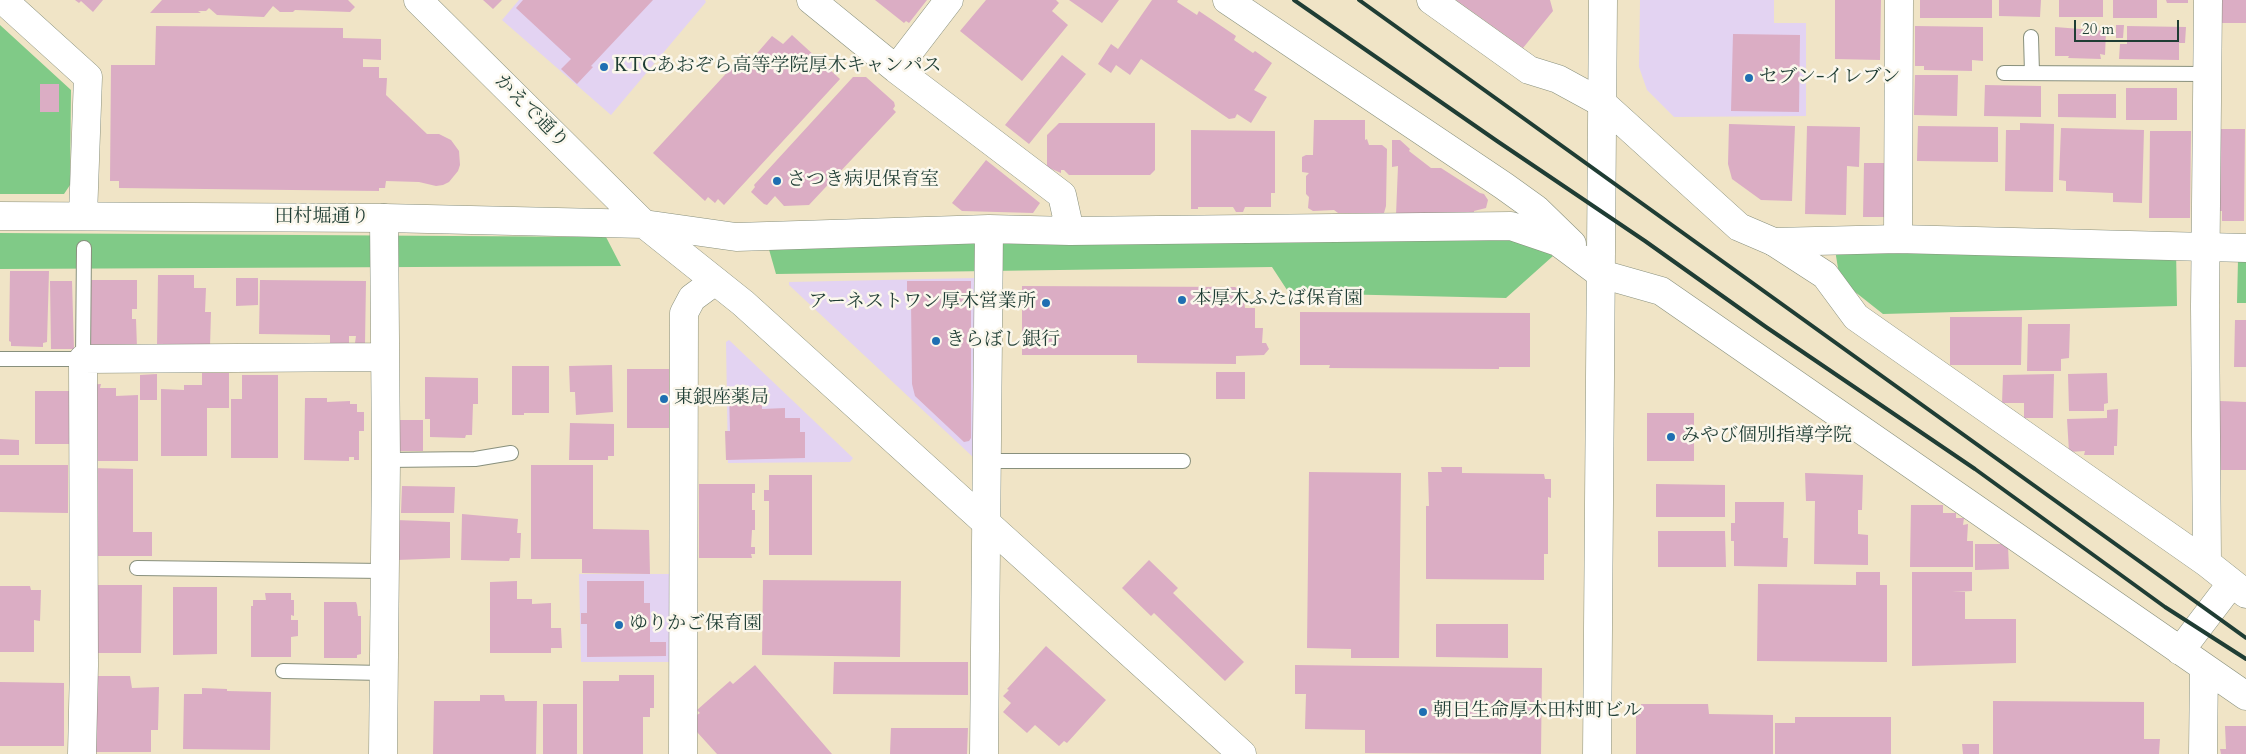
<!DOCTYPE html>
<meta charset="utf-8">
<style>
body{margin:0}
#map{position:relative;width:2246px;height:754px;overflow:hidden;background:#f0e4c6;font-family:Cardo,serif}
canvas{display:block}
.scale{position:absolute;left:2074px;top:20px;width:105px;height:22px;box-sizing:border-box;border:2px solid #1f3d34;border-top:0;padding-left:6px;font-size:15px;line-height:18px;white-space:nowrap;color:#1f3d34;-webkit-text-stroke:4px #fbf7ec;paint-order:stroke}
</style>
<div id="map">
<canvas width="2246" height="754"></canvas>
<div class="scale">20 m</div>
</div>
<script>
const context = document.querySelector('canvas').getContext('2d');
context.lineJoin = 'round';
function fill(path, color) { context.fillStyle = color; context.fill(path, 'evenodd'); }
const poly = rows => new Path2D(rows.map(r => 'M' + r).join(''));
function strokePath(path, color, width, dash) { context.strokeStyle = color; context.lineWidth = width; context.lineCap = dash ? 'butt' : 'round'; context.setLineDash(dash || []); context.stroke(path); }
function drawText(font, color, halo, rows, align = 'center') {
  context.font = font + ' Cardo,"Noto Serif JP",serif'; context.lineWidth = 5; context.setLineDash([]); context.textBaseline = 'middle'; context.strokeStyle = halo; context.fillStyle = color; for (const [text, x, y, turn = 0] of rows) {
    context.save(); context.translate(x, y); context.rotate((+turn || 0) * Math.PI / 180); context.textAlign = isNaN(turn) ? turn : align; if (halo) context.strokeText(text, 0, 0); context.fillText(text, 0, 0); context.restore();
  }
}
fill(poly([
 [519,0,705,0,706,2,611,115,502,20],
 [1640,0,1774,0,1774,23,1806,23,1806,116,1674,117,1647,90,1639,67],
 [975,278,974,458,789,285,789,282],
 [729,340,853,458,850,462,728,463,726,342],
 [579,574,675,574,675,662,581,662]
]), '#e3d3f2');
fill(poly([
 [0,25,71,90,70,185,64,194,0,194],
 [0,233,606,237,621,266,0,269],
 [1523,238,1553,256,1506,298,1289,293,1272,267,776,274,766,239],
 [2176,248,2177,306,1883,314,1840,280,1835,250],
 [2238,260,2246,261,2246,303,2237,303]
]), '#80ca87');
fill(poly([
 [75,0,103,0,93,12,81,1,79,3],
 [162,0,348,0,355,7,350,12,295,10,293,12,280,12,273,6,264,17,217,15,209,8,206,11,198,11,201,13,150,13],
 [483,0,502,0,493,9],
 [523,0,653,0,591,66,593,67,577,84,561,69,571,59,516,8],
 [875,0,927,0,909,23,906,21,904,23],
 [986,0,1056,0,1059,3,1052,11,1068,25,1022,81,960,31],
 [1069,0,1119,0,1102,23],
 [1152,0,1178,0,1177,2,1197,15,1199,11,1236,36,1234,40,1253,53,1255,51,1272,63,1254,90,1267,97,1251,123,1237,114,1235,118,1229,119,1141,59,1130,75,1116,65,1111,73,1098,64,1111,44,1118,49],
 [1456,0,1550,0,1553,11,1523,48],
 [1835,0,1881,0,1880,60,1835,59],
 [1920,0,1992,0,1992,18,1920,18],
 [1999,0,2041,0,2040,17,1999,16],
 [2059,0,2103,0,2103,17,2059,17],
 [2113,0,2157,0,2157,18,2113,18],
 [2166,0,2188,0,2188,3,2167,3],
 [2221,0,2246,0,2246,23,2220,23],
 [2116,25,2124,25,2123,38,2116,38],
 [156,26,343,28,343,38,381,39,381,60,363,59,363,67,379,67,379,78,387,78,386,95,427,134,439,134,451,140,459,151,460,165,458,171,449,182,443,185,436,186,419,182,386,181,385,188,379,188,379,191,119,188,119,181,110,181,111,65,155,65],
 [1915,26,1983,27,1983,61,1972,60,1972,71,1924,70,1924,66,1915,66],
 [2127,26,2186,27,2185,43,2179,43,2179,60,2119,59,2120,44,2127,44],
 [2055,27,2106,31,2105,55,2100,54,2101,59,2068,58,2069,56,2055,56],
 [1733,34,1800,35,1799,112,1731,111],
 [792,35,840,79,724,205,718,199,715,203,708,197,705,201,653,153,745,53,752,59,772,36,783,44],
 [1062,55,1086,74,1029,144,1005,125],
 [1915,75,1958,75,1957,116,1914,115],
 [853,77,866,77,894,102,895,106,893,109,896,112,809,205,784,206,775,196,767,205,764,204,751,192,755,187,754,185],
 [40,84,59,84,59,112,40,112],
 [1985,85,2041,86,2041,117,1984,116],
 [2126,88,2177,88,2177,120,2126,120],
 [2058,94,2116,94,2116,118,2058,117],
 [1314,120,1365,120,1365,140,1367,139,1369,145,1382,145,1387,149,1386,206,1384,213,1338,213,1334,210,1313,211,1308,208,1309,197,1306,194,1306,176,1309,173,1302,172,1302,157,1306,155,1313,155],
 [1059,123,1155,123,1155,170,1150,175,1069,175,1064,170,1061,170,1061,173,1047,167,1047,135],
 [2020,123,2054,124,2053,192,2005,191,2006,130,2020,130],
 [1729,124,1795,126,1792,201,1761,200,1732,179,1728,164],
 [1807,126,1860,127,1859,167,1847,166,1846,215,1805,214],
 [1918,126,1998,127,1998,162,1917,161],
 [2061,128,2144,130,2142,203,2113,202,2113,193,2066,191,2066,181,2059,180],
 [2221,129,2245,129,2244,221,2222,221,2222,211,2218,211,2218,135,2221,136],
 [1191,130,1275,131,1275,193,1271,193,1271,207,1245,207,1243,212,1236,212,1233,207,1198,207,1198,209,1191,209],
 [2150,131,2191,131,2190,218,2149,218],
 [1392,140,1400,140,1410,149,1409,151,1431,168,1441,168,1480,193,1484,194,1488,200,1486,208,1474,211,1474,215,1396,215,1398,166,1392,167],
 [986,160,1040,203,1033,213,962,211,952,203],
 [1864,163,1890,163,1889,217,1863,217],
 [10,271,49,271,47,342,43,343,43,347,11,346,11,342,9,341],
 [158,275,194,275,194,288,206,288,205,312,211,312,210,347,157,346],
 [236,278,258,278,258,305,236,306],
 [89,280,137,280,137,309,132,309,132,319,136,319,137,348,90,348],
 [260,280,366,281,365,344,355,343,356,336,349,336,349,347,330,346,330,335,259,334],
 [50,281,72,281,74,349,51,349],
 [907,281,971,281,971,438,969,441,964,442,915,396,912,384,911,301,907,301],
 [1022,286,1235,287,1243,292,1245,308,1255,308,1255,328,1263,328,1262,343,1266,343,1269,349,1264,355,1236,356,1236,364,1137,363,1137,355,1022,355],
 [1300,312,1530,313,1530,367,1499,367,1499,369,1329,368,1330,365,1300,365],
 [1950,317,2022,317,2021,365,1950,365],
 [2235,320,2246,320,2246,367,2234,367],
 [2028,324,2070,324,2069,358,2061,359,2061,371,2027,371],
 [612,365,613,412,576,415,575,392,570,392,569,366],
 [512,366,549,366,549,413,524,413,524,415,512,415],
 [627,369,669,369,669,428,627,428],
 [1216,372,1245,372,1245,399,1216,399],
 [202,373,229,373,229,408,207,408,207,456,161,456,161,389,184,390,184,385,202,385],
 [2107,373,2108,403,2104,404,2104,411,2069,411,2068,374],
 [157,374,157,400,140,400,140,375],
 [2054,374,2053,418,2024,418,2024,403,2002,403,2003,375],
 [242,375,278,375,278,458,231,458,231,399,242,399],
 [425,377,478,378,478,404,473,404,472,435,466,435,465,438,430,437,430,419,425,419],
 [101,384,100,388,116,388,116,396,138,395,138,461,88,461,87,385],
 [747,389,748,399,762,398,762,409,785,408,785,418,800,418,800,432,805,432,805,458,726,460,725,431,730,431,729,390],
 [35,391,69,391,69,444,35,444],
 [305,398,327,398,327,402,350,401,350,404,357,404,357,412,364,412,364,431,359,431,359,460,354,460,354,457,349,457,349,461,304,460],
 [2220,401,2246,402,2246,470,2220,470],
 [2118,409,2117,446,2114,446,2114,455,2084,455,2085,451,2069,452,2067,419,2107,418,2107,410],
 [1647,413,1694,413,1694,461,1647,461],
 [399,420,423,420,423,451,400,451],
 [570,423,614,424,614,456,608,456,608,460,569,460],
 [0,439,19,440,19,455,0,455],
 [0,465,68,465,68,513,0,512],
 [531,465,593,465,593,529,649,530,650,574,582,573,582,559,531,559],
 [1441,467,1462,467,1462,473,1544,474,1545,479,1551,479,1551,498,1548,497,1548,554,1544,554,1544,580,1426,579,1426,506,1429,506,1428,472,1442,472],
 [89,468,133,469,133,532,152,532,152,556,89,556],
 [1309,472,1401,473,1399,658,1351,658,1351,649,1307,648],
 [1805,473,1863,475,1862,510,1858,510,1858,534,1868,535,1868,565,1814,564,1815,501,1806,501],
 [769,475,812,475,812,555,769,555,769,501,764,501,764,490,769,490],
 [699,484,755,484,755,493,752,493,752,510,755,510,755,530,752,530,751,547,755,547,755,554,751,554,752,558,699,558],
 [1656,484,1725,485,1725,517,1656,517],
 [402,486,455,487,454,513,401,513],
 [1735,502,1784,502,1783,538,1788,538,1787,567,1734,566,1734,541,1731,541,1731,523,1735,523],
 [1911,505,1943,505,1943,513,1956,513,1956,518,1964,518,1963,525,1968,524,1967,541,1973,541,1973,567,1910,567],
 [462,514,518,519,517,533,521,533,520,558,510,558,509,561,461,560],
 [396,520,450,522,450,558,397,560],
 [1658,531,1725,531,1726,567,1658,567],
 [1975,544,2003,544,2003,546,2008,546,2009,569,1975,570],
 [1149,560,1178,588,1173,593,1244,662,1225,681,1154,613,1151,616,1122,588],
 [1856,572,1880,572,1880,585,1887,585,1887,662,1757,661,1758,584,1856,585],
 [1912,572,1972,572,1972,591,1952,592,1965,592,1965,619,2016,619,2016,663,1912,666],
 [763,580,901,581,900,657,762,655],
 [517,581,517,599,532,599,532,604,551,603,551,628,561,628,562,648,551,648,551,653,490,653,490,582],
 [587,581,644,581,644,603,650,603,650,642,666,642,666,656,587,657,587,624,581,624,581,613,587,613],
 [97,585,142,585,141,653,97,653],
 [0,586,30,586,31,590,41,590,40,621,34,620,34,652,0,652],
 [173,587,217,587,217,654,173,655],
 [265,593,291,593,291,600,294,600,294,616,291,615,291,620,298,620,298,636,291,637,291,657,251,657,251,606,253,606,253,600,266,600],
 [324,602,356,602,357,605,358,616,361,616,361,654,357,655,357,658,324,658],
 [1436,624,1508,624,1508,658,1436,657],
 [1046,646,1106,700,1067,743,1064,741,1059,746,1035,725,1027,733,1003,712,1011,703,1003,696,1009,690,1007,689],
 [834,662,968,662,968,695,833,694],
 [755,665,832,754,717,754,697,732,697,715,700,713,697,710,730,681,733,684],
 [1295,665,1542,668,1541,754,1365,753,1365,730,1305,729,1306,694,1295,694],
 [619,675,654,675,654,708,650,708,650,717,643,717,643,754,583,754,583,681,619,681],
 [89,676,130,676,132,688,159,687,158,730,151,730,151,752,89,752],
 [0,682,64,683,64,746,0,746],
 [202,688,227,689,227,691,271,692,270,750,183,749,184,694,202,694],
 [480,695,504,695,505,701,537,701,536,754,433,754,434,701,480,701],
 [1993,701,2144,702,2144,739,2160,739,2159,754,1993,754],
 [543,704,577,704,577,754,543,754],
 [1641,704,1708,704,1709,714,1773,715,1773,754,1636,754,1636,714,1641,714],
 [1795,717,1891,717,1891,754,1775,754,1775,723,1795,723],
 [2225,726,2246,726,2246,754,2221,754,2220,749,2226,749],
 [891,728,968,728,967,754,890,754],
 [1962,744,1979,744,1979,754,1963,754]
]), '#dbadc4');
const service = poly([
 [2031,37,2032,73],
 [2004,73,2208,74],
 [0,359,83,359,84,248],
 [386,460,475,459,511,453],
 [987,461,1183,461],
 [137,568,384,571],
 [283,671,383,673]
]);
const minor = poly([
 [3,0,88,77,83,216],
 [811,0,896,69,1062,195,1070,231],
 [1227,0,1504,186,1536,209,1572,244],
 [1431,0,1529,70,1558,79,1602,103],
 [896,69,949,0],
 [644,224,736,237,989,229,1070,231,1511,226,1558,242,1601,274,1661,291,2246,696],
 [1898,239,1899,0],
 [1774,242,1825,275,1856,317,2207,563,2246,594],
 [2207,563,2205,306,2208,0],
 [2180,651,2231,584],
 [82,754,84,666,83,359,385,357],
 [383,754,386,460,384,218],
 [683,754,684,313,692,298,715,281],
 [984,754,989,229],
 [2203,754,2204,667]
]);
const tertiary = poly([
 [418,0,644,224,743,303,1242,754],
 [1602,103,1739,227,1774,242,1898,239,2246,248],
 [0,216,384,218,644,224],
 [1597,754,1603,0]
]);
strokePath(service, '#88907d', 16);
strokePath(minor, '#88907d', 29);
strokePath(tertiary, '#88907d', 29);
strokePath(service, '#fff', 14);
strokePath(minor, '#fff', 28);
strokePath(tertiary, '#fff', 28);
strokePath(poly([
 [1294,0,1497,141,1645,241,1766,327,1975,469,2165,607,2246,659],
 [1359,0,2246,638]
]), '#1f3d34', 4);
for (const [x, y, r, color] of [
 [604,67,5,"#1f6fb2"],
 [1749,78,5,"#1f6fb2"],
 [777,181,5,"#1f6fb2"],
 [1182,300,5,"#1f6fb2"],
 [1046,303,5,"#1f6fb2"],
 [936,341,5,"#1f6fb2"],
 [664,399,5,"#1f6fb2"],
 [1671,437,5,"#1f6fb2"],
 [619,625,5,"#1f6fb2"],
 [1423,712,5,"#1f6fb2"]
]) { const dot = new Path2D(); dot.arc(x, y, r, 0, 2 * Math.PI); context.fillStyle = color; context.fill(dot); strokePath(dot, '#fbf7ec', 2); }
drawText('19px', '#1f3d34', '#fbf7ec', [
 ["KTCあおぞら高等学院厚木キャンパス",614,67],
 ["セブン-イレブン",1759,78],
 ["さつき病児保育室",787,181],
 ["本厚木ふたば保育園",1192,300],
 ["アーネストワン厚木営業所",1036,303,"right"],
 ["きらぼし銀行",946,341],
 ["東銀座薬局",674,399],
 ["みやび個別指導学院",1681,437],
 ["ゆりかご保育園",629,625],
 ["朝日生命厚木田村町ビル",1433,712]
], 'left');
drawText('19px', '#1f3d34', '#fbf7ec', [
 ["かえで通り",531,112,45],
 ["田村堀通り",322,218]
]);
</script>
